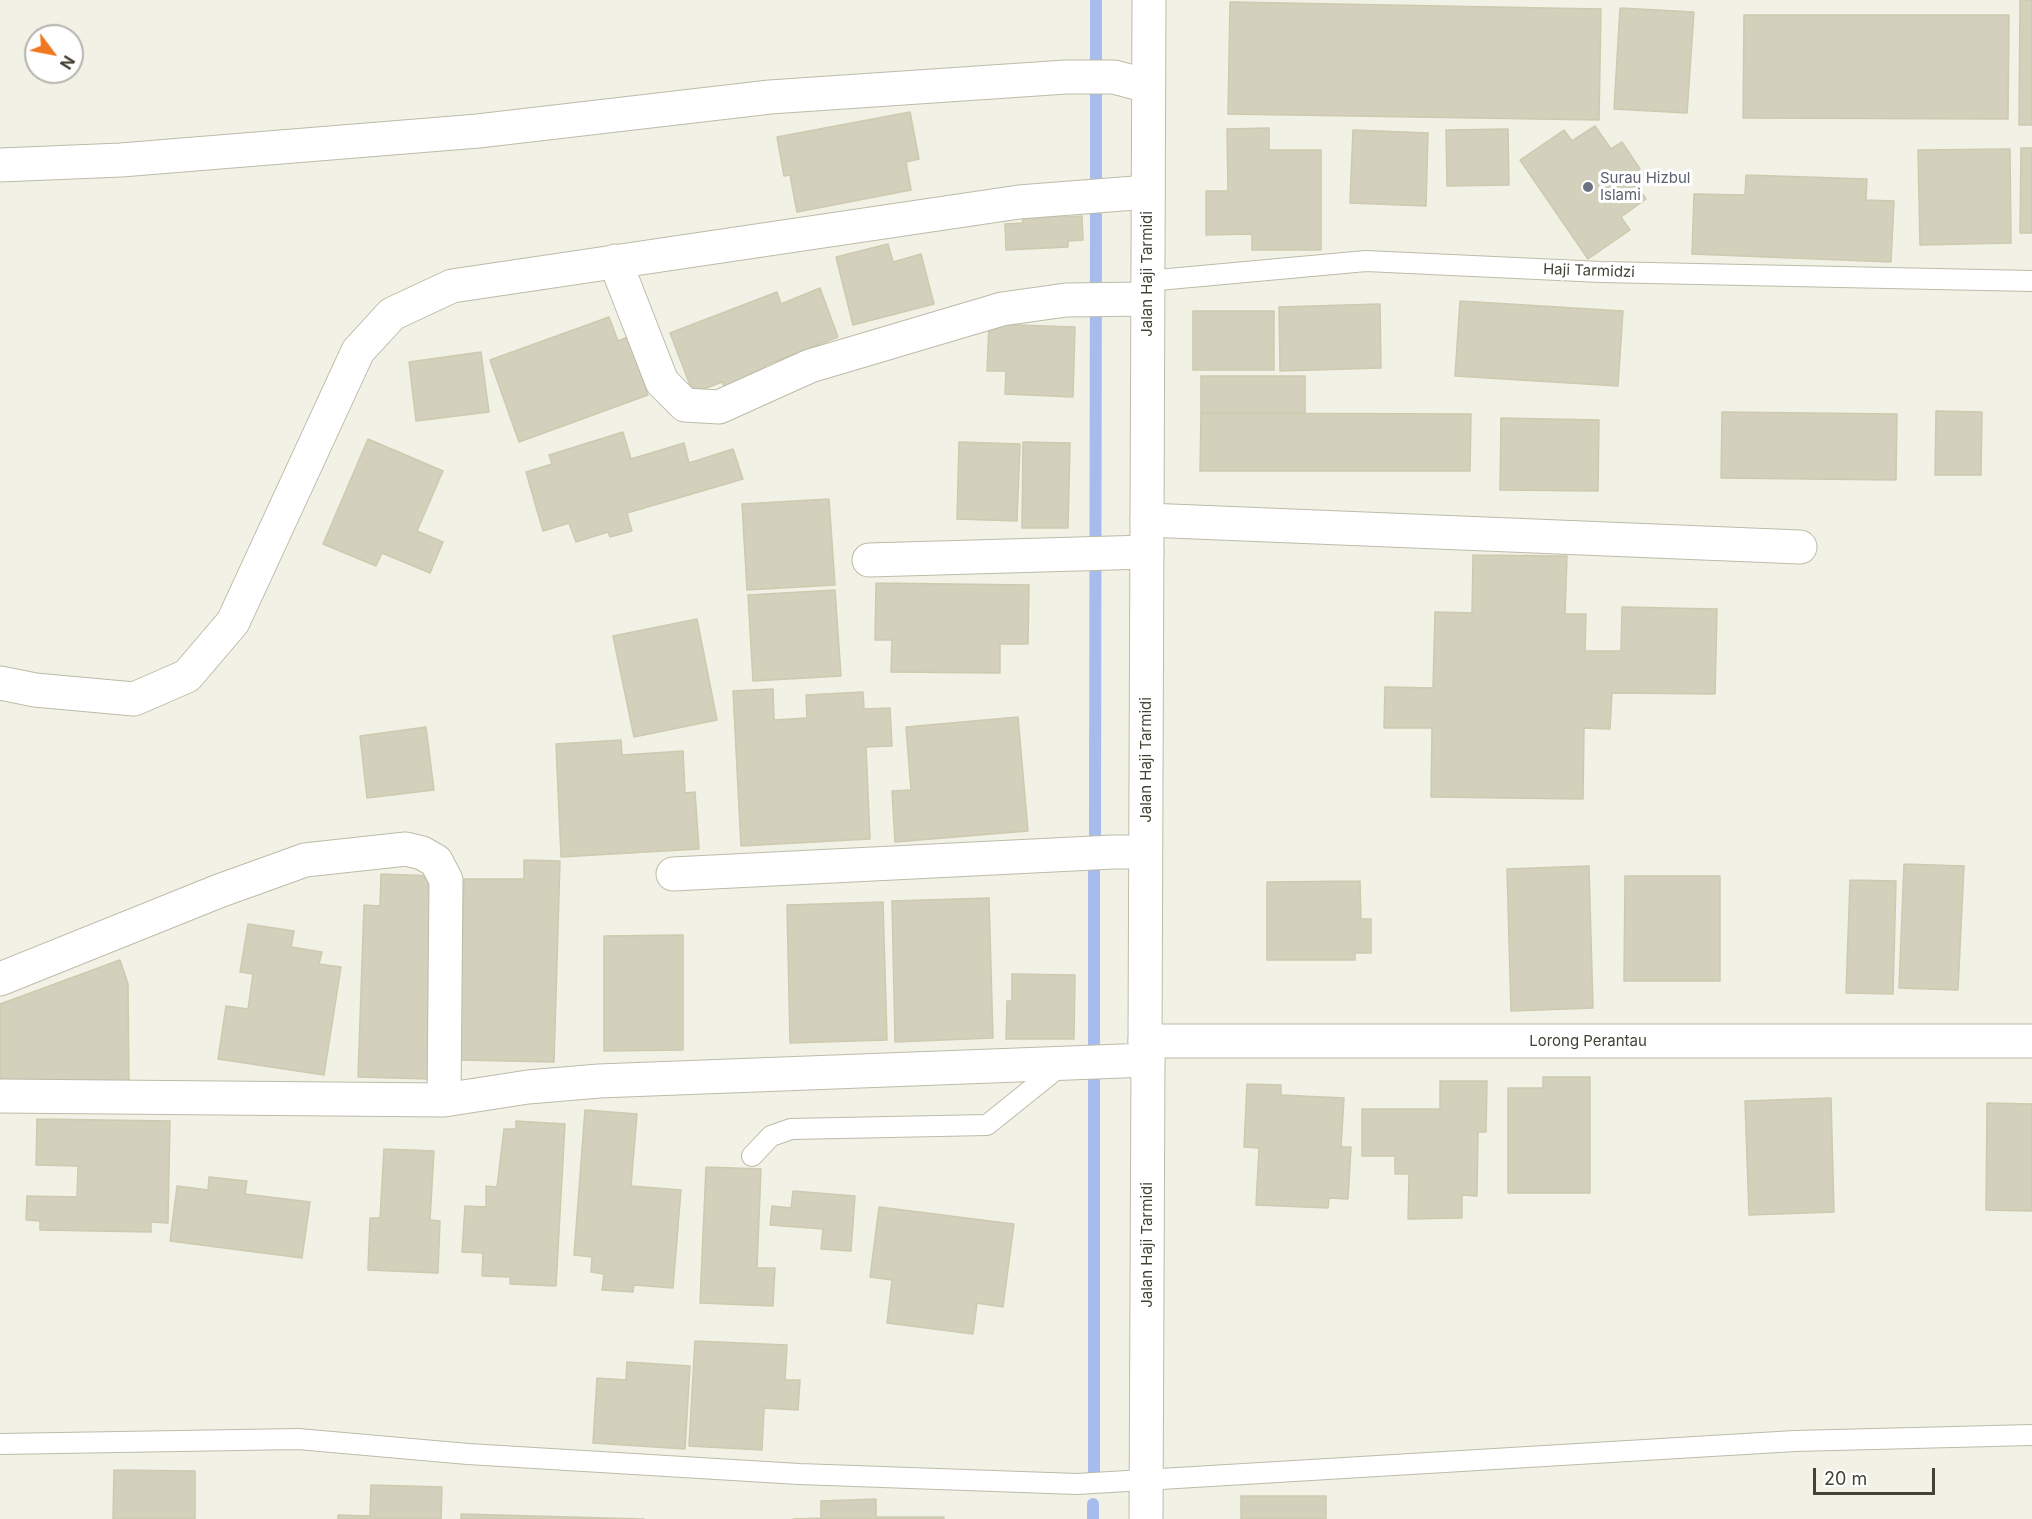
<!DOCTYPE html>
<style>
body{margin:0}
#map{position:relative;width:2032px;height:1519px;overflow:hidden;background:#f2f1e6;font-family:Inter,sans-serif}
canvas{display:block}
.north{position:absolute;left:24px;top:24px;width:60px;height:60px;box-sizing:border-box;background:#fff;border:2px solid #b4b3ae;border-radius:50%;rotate:122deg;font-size:16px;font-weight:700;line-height:24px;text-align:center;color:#444235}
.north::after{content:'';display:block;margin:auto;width:21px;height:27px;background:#ee7720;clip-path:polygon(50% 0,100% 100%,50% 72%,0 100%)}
.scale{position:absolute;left:1813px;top:1468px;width:122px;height:27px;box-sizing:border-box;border:3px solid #444235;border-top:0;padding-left:8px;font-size:18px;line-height:21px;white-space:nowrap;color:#444235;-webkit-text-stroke:4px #fff;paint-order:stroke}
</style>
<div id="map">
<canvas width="2032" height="1519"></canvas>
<div class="north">N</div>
<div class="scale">20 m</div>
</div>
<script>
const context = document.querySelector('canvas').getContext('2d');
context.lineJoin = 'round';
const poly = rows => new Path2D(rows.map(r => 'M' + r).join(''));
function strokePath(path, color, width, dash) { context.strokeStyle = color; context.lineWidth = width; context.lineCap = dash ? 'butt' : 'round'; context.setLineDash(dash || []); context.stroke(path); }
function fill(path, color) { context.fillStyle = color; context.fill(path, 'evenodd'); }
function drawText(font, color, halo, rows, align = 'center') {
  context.font = font + ' Inter,sans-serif'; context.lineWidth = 6; context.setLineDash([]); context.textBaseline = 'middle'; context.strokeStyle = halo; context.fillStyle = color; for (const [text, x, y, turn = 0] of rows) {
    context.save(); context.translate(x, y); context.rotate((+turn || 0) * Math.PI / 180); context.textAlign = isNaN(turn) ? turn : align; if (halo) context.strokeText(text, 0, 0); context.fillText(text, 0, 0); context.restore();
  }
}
strokePath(poly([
 [1096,67,1096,0],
 [1096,183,1096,93],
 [1095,837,1096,215],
 [1094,1048,1094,863],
 [1094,1472,1094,1081],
 [1093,1519,1093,1504]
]), '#a5bcec', 12);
const building = poly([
 [2020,0,2032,0,2032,125,2019,125,2020,0],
 [1230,2,1601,9,1599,120,1228,114,1230,2],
 [1620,8,1694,12,1687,113,1614,109,1620,8],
 [1744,15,2009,15,2008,119,1743,118,1744,15],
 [910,112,919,159,906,162,911,190,797,212,790,175,784,176,777,137,910,112],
 [1595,126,1611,149,1622,142,1640,169,1630,175,1646,199,1621,217,1630,230,1588,259,1520,160,1564,130,1572,141,1595,126],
 [1269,128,1269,150,1321,150,1321,250,1252,250,1252,234,1206,235,1206,191,1228,191,1227,129,1269,128],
 [1508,129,1509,185,1447,186,1446,130,1508,129],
 [1353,130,1428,133,1426,206,1350,203,1353,130],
 [2021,148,2032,148,2032,233,2020,233,2021,148],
 [2010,149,2011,243,1920,245,1918,150,2010,149],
 [1746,175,1867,179,1866,200,1894,201,1891,262,1692,254,1694,194,1745,195,1746,175],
 [1066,214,1066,217,1082,216,1083,240,1068,241,1068,247,1006,250,1005,224,1023,223,1022,216,1066,214],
 [888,244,893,262,921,254,934,304,853,325,836,257,888,244],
 [820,288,838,337,764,366,770,380,728,396,722,382,693,393,670,333,777,292,781,304,820,288],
 [1460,301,1623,311,1618,386,1455,376,1460,301],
 [1380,304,1381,368,1280,371,1279,307,1380,304],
 [1193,311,1274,311,1274,370,1193,370,1193,311],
 [609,317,618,341,628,337,648,395,519,442,490,360,609,317],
 [989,324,1075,327,1073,397,1005,394,1006,371,987,371,989,324],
 [481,352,489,412,416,421,409,362,481,352],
 [1201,376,1305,376,1305,413,1201,413,1201,376],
 [1936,411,1982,412,1981,475,1935,475,1936,411],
 [1722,412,1897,414,1896,480,1721,478,1722,412],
 [1201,413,1471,414,1470,471,1200,471,1201,413],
 [1501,418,1599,420,1598,491,1500,490,1501,418],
 [623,432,631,459,684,443,689,463,733,449,743,479,627,513,632,531,610,537,608,532,576,542,569,523,543,531,526,472,552,464,549,455,623,432],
 [368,439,443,471,417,531,443,542,430,573,382,553,376,566,323,544,368,439],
 [959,442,1020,444,1017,521,957,519,959,442],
 [1023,442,1070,443,1068,528,1022,528,1023,442],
 [829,499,835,585,747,590,742,504,829,499],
 [1473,555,1567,556,1565,614,1586,614,1585,651,1621,651,1622,607,1717,609,1715,694,1612,693,1610,729,1584,728,1583,799,1431,797,1432,728,1384,728,1385,687,1433,688,1435,612,1472,613,1473,555],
 [876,583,1029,585,1028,644,1000,644,1000,673,891,672,892,640,875,640,876,583],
 [835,590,841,676,753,681,748,595,835,590],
 [697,619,717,720,634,737,613,636,697,619],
 [773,689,774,720,807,718,806,695,863,692,864,709,890,708,892,746,866,747,870,839,741,846,733,691,773,689],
 [1018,717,1028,831,895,842,892,791,911,790,906,727,1018,717],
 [426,727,434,790,367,798,360,736,426,727],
 [621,740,622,755,683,751,685,793,695,792,699,849,561,857,556,744,621,740],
 [524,860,560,861,554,1062,459,1060,464,879,524,879,524,860],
 [1904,864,1964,866,1958,990,1899,988,1904,864],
 [1589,866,1593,1008,1511,1011,1507,869,1589,866],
 [381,874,435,876,429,1079,358,1077,364,905,380,906,381,874],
 [1625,876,1720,876,1720,981,1624,981,1625,876],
 [1850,880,1896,881,1893,994,1846,993,1850,880],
 [1360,881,1361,919,1371,919,1371,953,1355,953,1355,960,1267,960,1267,882,1360,881],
 [989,898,993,1038,895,1042,892,901,989,898],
 [883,902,887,1040,790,1043,787,905,883,902],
 [248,924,294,931,291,947,322,952,319,964,341,967,324,1075,218,1059,226,1006,248,1009,253,974,240,972,248,924],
 [683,935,683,1050,604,1051,604,936,683,935],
 [120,960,128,984,129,1087,0,1090,0,1004,120,960],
 [1012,974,1075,975,1074,1039,1006,1039,1007,1001,1012,1001,1012,974],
 [1543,1077,1590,1077,1590,1193,1508,1193,1508,1088,1543,1088,1543,1077],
 [1440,1081,1487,1081,1486,1132,1478,1132,1477,1196,1462,1195,1462,1218,1408,1219,1409,1174,1395,1174,1395,1156,1362,1156,1362,1109,1440,1109,1440,1081],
 [1247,1084,1281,1085,1281,1095,1344,1098,1341,1147,1351,1147,1348,1199,1329,1198,1328,1208,1256,1205,1259,1148,1244,1147,1247,1084],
 [1831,1098,1834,1212,1749,1215,1745,1101,1831,1098],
 [1987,1103,2032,1104,2032,1211,1986,1210,1987,1103],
 [585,1110,637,1114,631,1186,681,1190,673,1288,634,1285,633,1292,602,1290,604,1274,591,1272,592,1257,574,1255,585,1110],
 [37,1119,170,1121,168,1223,151,1222,151,1232,40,1230,40,1221,26,1220,27,1196,77,1197,78,1166,36,1165,37,1119],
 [516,1121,565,1124,556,1286,510,1284,510,1277,482,1276,483,1253,462,1252,465,1206,486,1207,486,1186,497,1187,504,1129,516,1129,516,1121],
 [384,1149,434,1151,430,1220,440,1221,438,1273,368,1270,370,1218,380,1218,384,1149],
 [706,1167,761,1169,757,1268,775,1268,773,1306,700,1303,706,1167],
 [209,1177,247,1181,245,1194,310,1202,302,1258,170,1241,177,1186,208,1190,209,1177],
 [793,1191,855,1196,851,1251,821,1249,823,1229,770,1225,772,1206,791,1208,793,1191],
 [879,1207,1014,1224,1003,1307,977,1303,973,1334,887,1323,892,1280,870,1277,879,1207],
 [695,1341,787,1345,785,1380,800,1380,798,1410,764,1408,762,1450,689,1446,695,1341],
 [627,1362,690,1366,685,1449,593,1443,597,1378,626,1380,627,1362],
 [114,1470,195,1471,195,1519,113,1519,114,1470],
 [371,1485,442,1487,441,1519,338,1519,338,1515,370,1516,371,1485],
 [1241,1496,1326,1496,1326,1519,1241,1519,1241,1496],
 [876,1499,876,1517,944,1517,944,1519,793,1519,821,1518,821,1501,876,1499],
 [461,1514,644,1519,461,1519,461,1514]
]);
fill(building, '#d3d0bc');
strokePath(building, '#cdcaaf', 1.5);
const service = poly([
 [1147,281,1366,261,1601,272,2032,281],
 [752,1156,771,1136,791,1129,987,1125,1063,1064],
 [0,1444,298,1439,468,1454,799,1474,1077,1484,1795,1441,2032,1435]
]);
const minor = poly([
 [0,165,121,160,478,131,770,97,1066,77,1114,77,1148,86],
 [615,261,662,382,685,405,719,407,810,366,1002,309,1066,300,1147,299],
 [1147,520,1800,547],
 [869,560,1147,552],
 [0,683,35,690,134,699,187,676,233,622,358,351,392,314,452,286,1019,202,1148,192],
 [673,874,1113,852,1145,852],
 [0,979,219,891,305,860,406,849,422,853,436,861,446,880,444,1100],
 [1145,1041,2032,1041],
 [0,1096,444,1100,528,1087,599,1081,1148,1060]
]);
const tertiary = poly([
 [1146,1519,1148,1060,1145,1041,1149,0]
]);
strokePath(service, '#bdbba9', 22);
strokePath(minor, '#bdbba9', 35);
strokePath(tertiary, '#bdbba9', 35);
strokePath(service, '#fff', 20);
strokePath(minor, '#fff', 33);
strokePath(tertiary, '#fff', 33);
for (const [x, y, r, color] of [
 [1588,187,6,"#6b7280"]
]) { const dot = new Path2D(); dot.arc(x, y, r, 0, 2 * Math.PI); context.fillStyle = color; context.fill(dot); strokePath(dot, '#fff', 2); }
drawText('15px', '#5b616d', '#fff', [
 ["Surau Hizbul",1600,178],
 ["Islami",1600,195]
], 'left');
drawText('15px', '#444235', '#fff', [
 ["Haji Tarmidzi",1589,271,2],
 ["Jalan Haji Tarmidi",1147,274,-90],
 ["Jalan Haji Tarmidi",1146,760,-90],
 ["Lorong Perantau",1588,1041],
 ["Jalan Haji Tarmidi",1147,1245,-90]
]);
</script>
